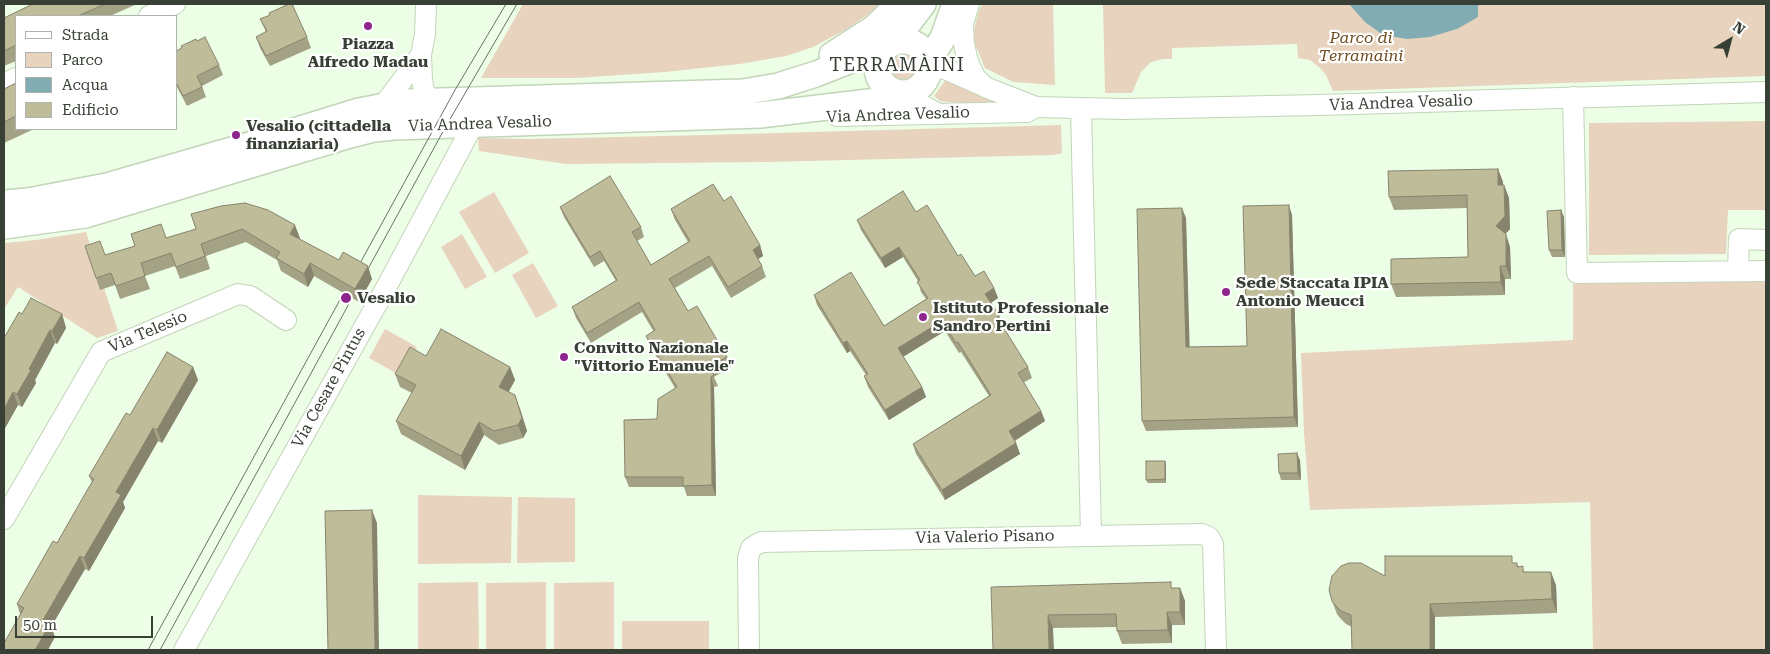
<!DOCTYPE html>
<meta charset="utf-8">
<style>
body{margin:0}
#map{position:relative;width:1770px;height:654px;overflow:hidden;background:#edfee7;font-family:"Roboto Serif",serif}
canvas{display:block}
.frame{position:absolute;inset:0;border:5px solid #384035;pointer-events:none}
.legend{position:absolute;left:15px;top:15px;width:162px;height:115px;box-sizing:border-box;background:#fff;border:1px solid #afb3ae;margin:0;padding:6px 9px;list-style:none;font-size:15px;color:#384035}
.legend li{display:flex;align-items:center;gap:10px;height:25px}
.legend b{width:25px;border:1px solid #afb3ae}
.north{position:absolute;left:1705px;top:15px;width:50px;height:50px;-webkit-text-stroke:4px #fff;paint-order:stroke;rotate:37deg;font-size:14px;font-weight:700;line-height:20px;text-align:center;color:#384035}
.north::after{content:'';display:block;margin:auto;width:18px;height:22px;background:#384035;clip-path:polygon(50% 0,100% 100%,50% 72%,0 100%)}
.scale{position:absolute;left:15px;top:616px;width:138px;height:22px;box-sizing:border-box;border:2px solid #384035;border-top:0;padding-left:6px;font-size:15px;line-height:18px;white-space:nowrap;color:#384035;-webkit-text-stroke:4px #fff;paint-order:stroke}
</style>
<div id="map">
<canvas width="1770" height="654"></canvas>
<div class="frame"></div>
<ul class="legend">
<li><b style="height:6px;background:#fff"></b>Strada</li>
<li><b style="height:14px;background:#e8d4be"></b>Parco</li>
<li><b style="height:14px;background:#81acb1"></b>Acqua</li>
<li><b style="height:14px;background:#bfbc9a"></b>Edificio</li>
</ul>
<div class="north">N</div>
<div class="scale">50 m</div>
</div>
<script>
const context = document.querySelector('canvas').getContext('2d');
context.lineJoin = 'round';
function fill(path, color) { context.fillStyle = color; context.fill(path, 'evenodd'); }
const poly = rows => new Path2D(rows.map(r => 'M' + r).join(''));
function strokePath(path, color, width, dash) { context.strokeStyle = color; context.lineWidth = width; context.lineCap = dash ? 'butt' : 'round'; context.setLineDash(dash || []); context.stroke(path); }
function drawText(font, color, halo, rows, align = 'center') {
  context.font = font + ' "Roboto Serif",serif'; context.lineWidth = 4.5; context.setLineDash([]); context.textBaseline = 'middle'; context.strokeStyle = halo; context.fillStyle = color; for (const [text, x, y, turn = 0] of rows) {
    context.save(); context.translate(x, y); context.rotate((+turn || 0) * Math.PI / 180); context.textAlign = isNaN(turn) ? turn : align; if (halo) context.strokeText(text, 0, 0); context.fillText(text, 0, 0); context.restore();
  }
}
fill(poly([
 [523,4,881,4,870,13,845,30,813,47,786,56,740,64,665,72,577,78,481,78],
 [983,4,1053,4,1055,85,1013,82,985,68,972,37,979,10],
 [1103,4,1766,4,1766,76,1333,91,1326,75,1320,68,1310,60,1298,58,1297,44,1172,48,1172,59,1163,59,1151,62,1141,72,1132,93,1105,93],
 [894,42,910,42,924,53,929,67,924,82,906,93,890,89,883,84,877,72,877,60],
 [946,79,966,89,1012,109,940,101,934,96],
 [1766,121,1766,210,1728,210,1726,254,1589,255,1589,123],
 [1061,125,1062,153,1053,155,767,162,566,164,479,151,478,138,528,139,706,135],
 [494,192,529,253,495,273,459,212],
 [86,232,118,331,97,338,18,287,4,309,4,243,36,240],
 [462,234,487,277,465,289,441,247],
 [533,263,558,306,536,318,512,275],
 [1766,278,1766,650,1593,650,1590,502,1310,510,1304,433,1301,353,1573,340,1573,284],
 [385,329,417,347,401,376,369,358],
 [418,495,512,497,511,563,418,564],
 [518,497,575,498,575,562,517,563],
 [478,582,479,650,418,650,418,583],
 [546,582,546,650,486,650,486,583],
 [614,582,614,650,554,650,554,583],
 [622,621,709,621,709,650,622,650]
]), '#e8d4be');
fill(poly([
 [1349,4,1481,4,1478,6,1478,17,1457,29,1430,37,1407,39,1383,35,1365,22]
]), '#81acb1');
const minor = poly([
 [426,4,425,34,421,55,422,80,424,91,432,101],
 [969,4,963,24,964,44,968,62,975,77,985,87,1036,107,1124,109,1320,105,1766,92],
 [149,16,175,4],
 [929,67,945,69,984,86],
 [4,84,16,78],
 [906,93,920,104,937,113],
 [1573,97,1577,273,1766,271],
 [383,106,421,55],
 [1081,108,1091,535],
 [837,116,1027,112,1036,107],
 [1738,271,1739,239,1766,240],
 [4,519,101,352,238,294,250,296,286,320],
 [184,650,388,284,473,125],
 [749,650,748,558,751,548,761,542,1202,534,1209,537,1213,544,1216,650]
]);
const major = poly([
 '877 67a26 26 0 1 1 52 0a26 26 0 1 1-52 0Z',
 [894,42,923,4],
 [832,55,874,28,899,4],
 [928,61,943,38,955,4],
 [4,203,28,201,107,186,249,145,359,111,406,102,743,92,778,86,816,74,864,55,881,52],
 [4,226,85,215,343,137,374,129,394,127,760,115,877,101,897,92]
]);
strokePath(minor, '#c1d5b9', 22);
strokePath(major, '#c1d5b9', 28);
strokePath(minor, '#fff', 20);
strokePath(major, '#fff', 25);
strokePath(poly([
 [148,650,455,90,506,4],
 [160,650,446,126,517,4]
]), '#677264', 1);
fill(poly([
 [33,4,137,4,110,16,16,16,16,61,4,66,4,18],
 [260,19,307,37,311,48,270,66,260,48,256,37,266,32],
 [197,41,219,65,223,75,202,86,206,97,187,106,176,85,176,51],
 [16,83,16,129,34,129,4,143,4,89],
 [1498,169,1503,182,1503,185,1504,185,1509,198,1510,229,1505,234,1510,247,1511,279,1505,279,1505,295,1396,297,1391,284,1468,257,1467,208,1394,210,1389,197],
 [724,201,760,245,763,256,758,259,762,266,766,277,731,298,712,266,675,288,688,311,727,357,731,367,714,377,718,386,714,387,716,496,687,496,684,487,629,487,625,477,675,388,650,346,646,336,654,332,642,312,591,343,576,318,572,307,616,281,604,261,594,267,564,217,560,207,641,227,644,237,637,241,651,265,688,242,675,220,671,209],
 [1561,210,1564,217,1565,257,1552,257,1549,250],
 [916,212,958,256,975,276,994,288,998,298,991,303,999,315,1002,326,1028,367,1032,378,1023,383,1041,411,1045,421,1015,440,1020,454,945,500,916,454,913,444,989,396,961,352,959,353,945,331,903,357,922,387,926,397,889,420,868,387,864,376,866,375,850,351,847,353,817,305,814,295,884,326,926,299,921,292,918,281,903,257,885,268,861,230,857,220],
 [191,214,300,238,299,239,372,279,359,302,314,276,308,287,281,271,277,260,246,242,206,256,210,269,180,279,175,266,145,276,150,289,120,299,115,285,100,290,96,278,105,255,135,246,166,238,196,229],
 [1292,215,1298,427,1146,431,1142,421,1186,218,1189,347,1247,346],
 [22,314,62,314,66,328,57,344,55,343,35,380,36,383,22,407,18,405,4,430],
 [426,356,510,367,515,380,509,391,520,408,527,431,523,438,499,445,484,435,465,470,401,434,396,421,412,393,400,387,395,374],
 [193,367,198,380,162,443,158,441,123,502,125,508,89,571,85,569,51,627,55,637,20,614,17,604,57,543,92,482,89,476,130,415],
 [1300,460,1301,480,1281,480,1279,473],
 [1165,461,1166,464,1166,483,1148,483,1146,480],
 [1515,563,1525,572,1556,585,1557,613,1435,617,1435,650,1352,650,1352,627,1346,624,1340,618,1337,614,1332,601,1385,576],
 [991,587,1180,588,1185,601,1185,625,1172,625,1172,643,1122,644,1117,631,1117,627,1053,628]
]), '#a4a284');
fill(poly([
 [1498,169,1503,182,1503,198,1498,185],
 [1504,185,1509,198,1510,229,1501,239,1496,226],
 [1289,205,1292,215,1298,427,1294,417],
 [1182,208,1186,218,1190,358,1186,347],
 [1561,210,1564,217,1565,257,1562,250],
 [295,225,300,238,295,247,290,234],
 [1506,234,1510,247,1511,279,1506,266],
 [760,245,763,256,756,260,753,250],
 [899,247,903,257,885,268,881,258],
 [310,263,314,276,308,287,304,274],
 [368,266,372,279,359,302,355,289],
 [1500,266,1505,279,1505,295,1501,282],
 [994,288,998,298,989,304,985,294],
 [62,314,66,328,57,344,52,331],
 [999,315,1003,326,1000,327,997,317],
 [942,321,945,331,901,358,898,348],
 [50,330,55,343,35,380,36,383,22,407,17,394,29,369],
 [847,341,850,351,847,353,843,343],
 [193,367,198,380,162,443,157,430],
 [510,367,515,380,504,400,499,387],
 [711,377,714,387,716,496,712,485],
 [922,387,926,397,889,420,885,410],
 [13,392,18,405,4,430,4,409],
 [515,395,527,431,523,438,518,425],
 [1041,411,1045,421,1013,442,1009,431],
 [479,422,484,435,465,470,461,456],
 [153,428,158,441,123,502,125,508,89,571,84,558,116,492],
 [1016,443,1020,454,945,500,942,490],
 [1297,453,1300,460,1301,480,1298,473],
 [1165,461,1166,464,1166,483,1165,479],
 [372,510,377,523,379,650,375,650],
 [80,556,85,569,51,627,55,637,48,650,35,650,43,620],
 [1551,572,1556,585,1557,613,1552,599],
 [1180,588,1185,601,1185,625,1180,612],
 [1430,604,1435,617,1435,650,1430,650],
 [1167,612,1172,625,1172,643,1168,630],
 [1048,615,1053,628,1054,650,1049,650]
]), '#86846c');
const building = poly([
 [33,4,105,4,78,16,16,16,16,45,4,51,4,18,33,4],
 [289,4,292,4,307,37,266,56,256,37,267,31,260,19,270,15,269,13,289,4],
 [205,37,219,65,197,76,202,87,183,96,176,82,176,51,182,48,181,46,196,39,197,41,205,37],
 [16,83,16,116,4,122,4,89,16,83],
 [1498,169,1498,185,1504,185,1505,216,1496,226,1506,234,1506,266,1500,266,1501,282,1391,284,1391,259,1468,257,1467,195,1389,197,1388,171,1498,169],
 [610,176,641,227,632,232,651,265,690,241,671,209,713,184,724,201,731,196,760,245,753,250,762,266,728,287,709,256,669,279,688,311,697,306,727,357,709,367,714,375,711,377,712,485,683,486,683,477,625,477,624,420,657,419,658,399,677,387,646,336,655,330,639,302,587,333,572,307,617,280,600,251,590,257,560,207,610,176],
 [903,191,916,212,927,205,958,256,961,254,975,276,984,271,994,288,985,294,999,315,997,317,1028,367,1018,373,1041,411,1009,431,1016,443,942,490,913,444,991,395,958,342,956,343,942,321,898,348,922,387,885,410,864,376,868,374,847,341,843,343,814,295,851,272,884,326,928,298,917,282,920,280,899,247,881,258,857,220,903,191],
 [245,203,268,210,295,225,290,234,339,260,343,252,368,266,355,289,310,263,304,274,276,258,280,252,242,229,201,244,205,256,176,267,171,253,141,263,145,276,116,286,111,273,96,278,85,246,100,241,105,255,135,246,131,234,161,224,166,238,196,229,191,214,221,206,245,203],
 [1289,205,1294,417,1142,421,1137,209,1182,208,1186,347,1247,346,1243,206,1289,205],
 [1561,210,1562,250,1549,250,1547,211,1561,210],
 [31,298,62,314,52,331,50,330,29,369,31,370,17,394,13,392,4,409,4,338,19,312,22,314,31,298],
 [441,329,510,367,499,387,515,395,522,418,518,425,494,431,479,422,461,456,396,421,416,385,395,374,410,347,426,356,441,329],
 [167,352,193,367,157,430,153,428,116,492,121,495,84,558,80,556,43,620,50,624,35,650,4,650,4,643,24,608,17,604,53,541,57,543,89,487,94,479,89,476,126,413,130,415,167,352],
 [1297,453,1298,473,1279,473,1278,454,1297,453],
 [1146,461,1165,461,1165,479,1146,480,1146,461],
 [372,510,375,650,328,650,325,511,372,510],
 [1385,556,1512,556,1512,563,1517,563,1517,567,1523,566,1523,572,1551,572,1552,599,1430,604,1430,650,1352,650,1351,615,1341,611,1335,605,1332,601,1329,590,1332,576,1341,566,1349,563,1361,563,1385,576,1385,556],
 [1171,582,1171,588,1180,588,1180,612,1167,612,1168,630,1117,631,1116,614,1048,615,1049,650,993,650,991,587,1171,582]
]);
fill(building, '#bfbc9a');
strokePath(building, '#86846c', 1);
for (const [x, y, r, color] of [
 [368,26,5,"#8c258c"],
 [236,135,5,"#8c258c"],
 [1226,292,5,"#8c258c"],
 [346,298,6,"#8c258c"],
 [923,317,5,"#8c258c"],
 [564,357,5,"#8c258c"]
]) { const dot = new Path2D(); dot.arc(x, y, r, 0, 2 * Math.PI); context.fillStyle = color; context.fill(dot); strokePath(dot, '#fff', 2); }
drawText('italic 16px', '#704d21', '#fff', [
 ["Parco di",1361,38],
 ["Terramaini",1361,56]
]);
drawText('bold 16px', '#384035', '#fff', [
 ["Piazza",368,44,"center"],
 ["Alfredo Madau",368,62,"center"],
 ["Vesalio (cittadella",246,126],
 ["finanziaria)",246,144],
 ["Sede Staccata IPIA",1236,283],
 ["Antonio Meucci",1236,301],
 ["Vesalio",357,298],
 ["Istituto Professionale",933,308],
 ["Sandro Pertini",933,326],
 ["Convitto Nazionale",574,348],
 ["\"Vittorio Emanuele\"",574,366]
], 'left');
drawText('16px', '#384035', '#fff', [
 ["Via Andrea Vesalio",1401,103,-2],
 ["Via Andrea Vesalio",898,115,-2],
 ["Via Andrea Vesalio",480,124,-2],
 ["Via Telesio",148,332,-23],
 ["Via Cesare Pintus",329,388,-61],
 ["Via Valerio Pisano",985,537,-1]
]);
context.letterSpacing = '1px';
drawText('19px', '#384035', '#fff', [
 ["TERRAMÀINI",897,65]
]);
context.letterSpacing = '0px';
</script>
